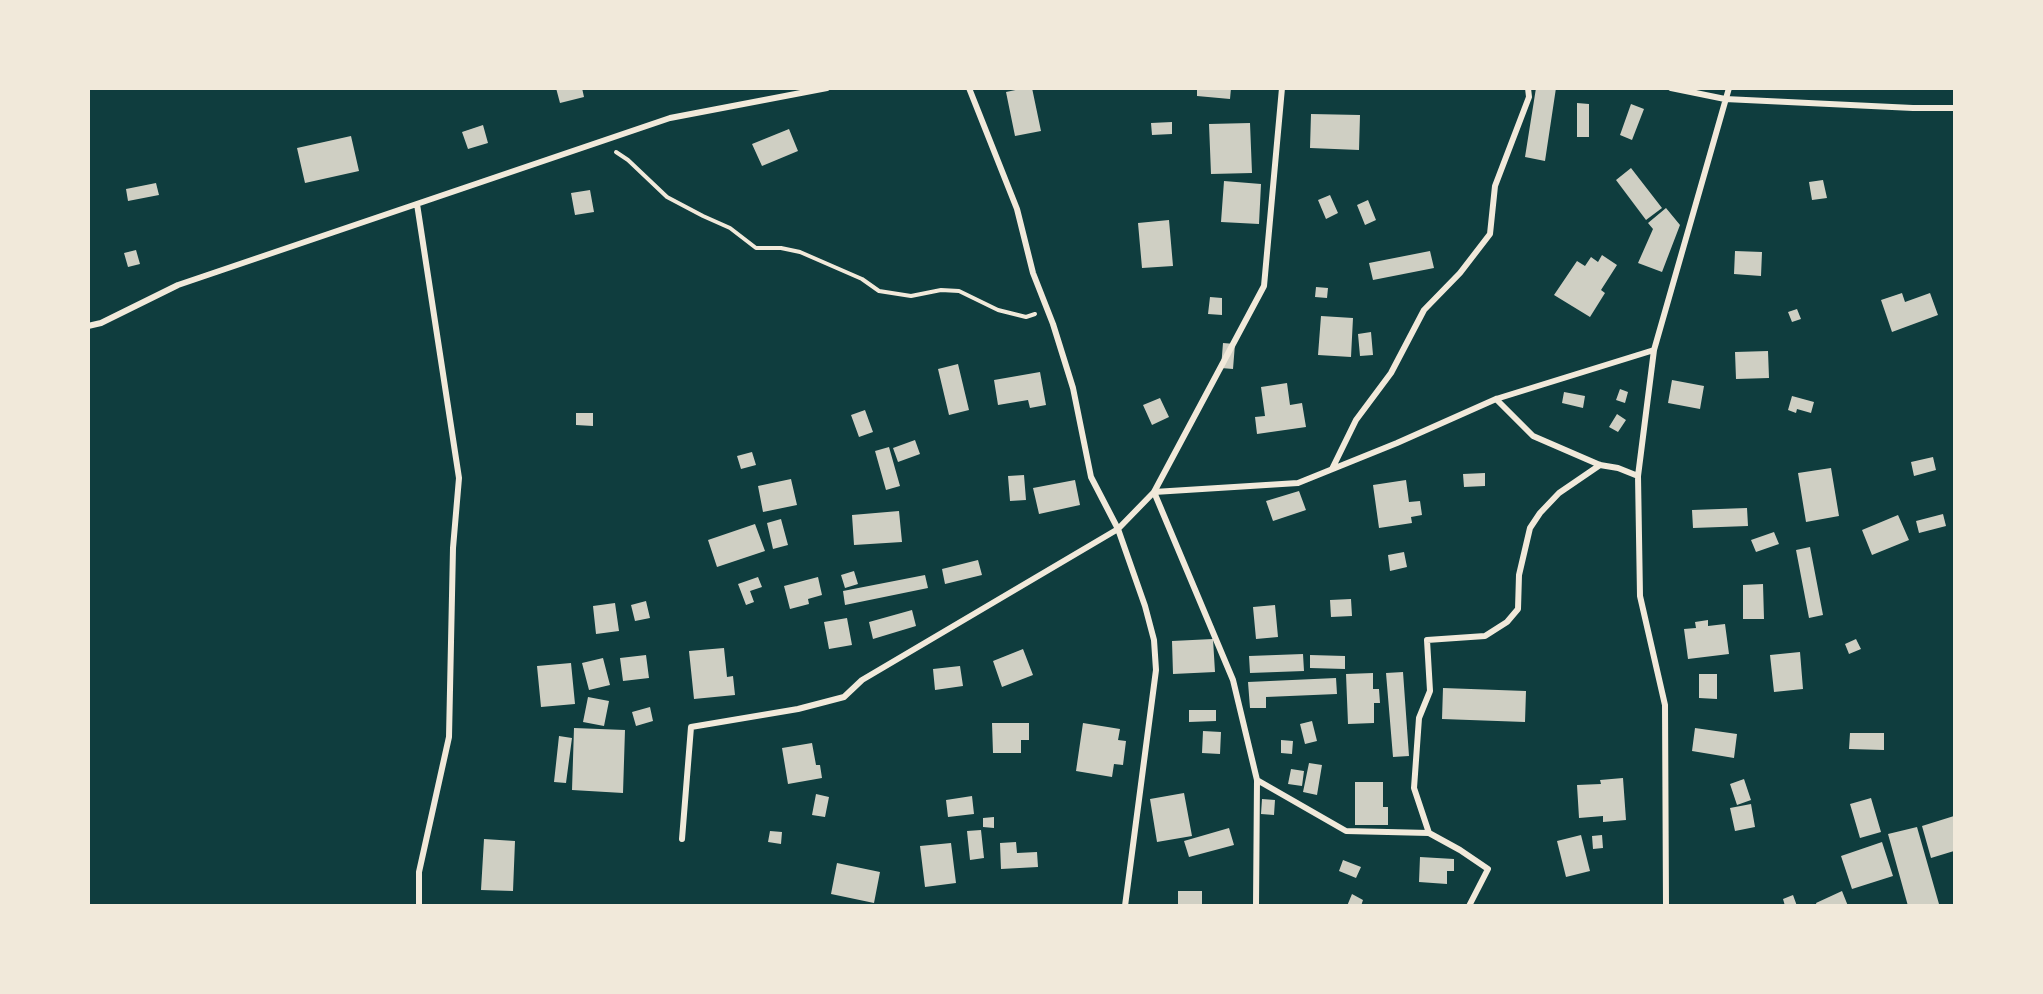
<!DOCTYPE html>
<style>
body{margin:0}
#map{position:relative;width:2043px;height:994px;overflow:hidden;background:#0f3d3e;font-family:Montserrat,sans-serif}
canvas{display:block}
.frame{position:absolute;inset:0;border:90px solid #f1e9da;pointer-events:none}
</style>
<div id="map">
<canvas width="2043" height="994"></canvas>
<div class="frame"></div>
</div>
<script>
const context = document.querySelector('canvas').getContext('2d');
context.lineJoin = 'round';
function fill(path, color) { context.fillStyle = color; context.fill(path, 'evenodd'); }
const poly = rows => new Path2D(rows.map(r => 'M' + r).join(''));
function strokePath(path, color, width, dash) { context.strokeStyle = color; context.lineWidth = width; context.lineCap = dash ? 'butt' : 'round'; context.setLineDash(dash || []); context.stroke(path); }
fill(poly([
 [556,88,582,88,584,97,560,103],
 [1025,88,1032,88,1041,131,1015,136,1006,92],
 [1197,88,1231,88,1230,99,1197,96],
 [1536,88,1556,88,1545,161,1525,157],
 [1577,103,1589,104,1589,137,1577,137],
 [1631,104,1644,109,1632,140,1620,135],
 [1311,114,1360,115,1359,150,1310,148],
 [1172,122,1172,134,1152,135,1151,123],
 [1250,123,1252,173,1211,174,1209,124],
 [483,125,488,143,468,149,462,132],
 [789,129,798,151,762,166,752,144],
 [351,136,359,171,305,183,297,148],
 [1631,168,1662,208,1646,220,1616,180],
 [1823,180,1827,198,1812,200,1809,182],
 [1224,181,1261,184,1259,224,1221,222],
 [156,183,159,195,128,201,126,189],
 [590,190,594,212,575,215,571,193],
 [1330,195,1338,213,1326,219,1318,200],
 [1368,200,1376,220,1365,225,1357,205],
 [1666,208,1680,225,1662,272,1638,263,1653,229,1648,223],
 [1169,220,1173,266,1142,268,1138,223],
 [136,250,140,264,128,267,124,253],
 [1430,251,1434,268,1373,280,1369,263],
 [1735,251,1762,252,1761,276,1734,274],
 [1602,255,1617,265,1601,290,1605,293,1590,317,1554,295,1577,261,1585,266,1591,257,1598,262],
 [1316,287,1328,288,1327,298,1315,297],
 [1902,293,1905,302,1930,293,1938,315,1892,332,1881,300],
 [1210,297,1222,298,1222,315,1208,314],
 [1797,309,1801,319,1792,322,1788,312],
 [1321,316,1353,318,1351,357,1318,355],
 [1371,332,1373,355,1360,356,1358,334],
 [1223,343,1235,344,1233,369,1221,368],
 [1768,351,1769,378,1736,379,1735,352],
 [958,364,969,410,949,415,938,369],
 [1040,372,1046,405,1030,408,1028,400,998,405,994,380],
 [1672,380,1704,386,1700,409,1668,403],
 [1287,383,1290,405,1302,403,1306,427,1257,434,1255,417,1265,416,1261,387],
 [1620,389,1628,392,1625,403,1616,400],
 [1564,392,1585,396,1583,408,1562,403],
 [1792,396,1814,402,1811,413,1797,409,1796,413,1788,410],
 [1160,398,1169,417,1152,425,1143,405],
 [865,410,873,432,859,437,851,415],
 [576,413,593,413,593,426,576,425],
 [1617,414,1626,420,1618,432,1609,427],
 [915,440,920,454,898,462,893,448],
 [889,447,900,486,886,490,875,451],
 [752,452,756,465,741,469,737,456],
 [1933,457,1936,470,1914,476,1911,462],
 [1831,468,1839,516,1806,522,1798,473],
 [1485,473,1485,486,1464,487,1463,474],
 [1024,475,1026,500,1010,501,1008,476],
 [791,479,797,505,763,512,758,486],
 [1075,480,1080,505,1039,514,1033,488],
 [1406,480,1409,502,1420,501,1422,515,1411,517,1412,523,1379,528,1373,485],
 [1299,491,1306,510,1273,521,1266,501],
 [1747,508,1748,526,1693,528,1692,510],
 [899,511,902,542,854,545,852,515],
 [1943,514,1946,526,1919,533,1916,521],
 [1898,515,1909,540,1872,555,1862,530],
 [781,519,788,545,773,549,767,523],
 [755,524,765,551,717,567,708,540],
 [1774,532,1779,544,1756,552,1751,540],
 [1810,547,1823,615,1809,618,1796,550],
 [1404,552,1407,567,1390,571,1388,555],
 [978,560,982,575,945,584,942,569],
 [854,571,858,584,845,588,841,575],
 [925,575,928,588,845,605,843,591],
 [758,577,762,587,750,591,754,602,746,605,738,584],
 [818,577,822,595,808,599,809,604,790,609,784,586],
 [1763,584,1764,619,1743,619,1743,585],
 [1351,599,1352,616,1331,617,1330,600],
 [646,601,650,618,635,621,631,605],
 [615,603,619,631,596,634,593,606],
 [1275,605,1278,637,1256,639,1253,607],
 [912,610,916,626,873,639,869,622],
 [847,618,852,645,829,649,824,622],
 [1708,620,1708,626,1725,624,1729,654,1688,659,1684,629,1696,628,1695,622],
 [1213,639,1215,672,1173,674,1172,641],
 [1856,639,1861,649,1849,654,1845,644],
 [724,648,727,677,733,676,735,695,694,699,689,651],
 [1023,649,1033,675,1002,687,993,661],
 [1800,652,1803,689,1774,692,1770,655],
 [1303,654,1304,671,1250,673,1249,656],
 [646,655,649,678,623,681,620,658],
 [1310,655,1345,656,1345,669,1310,668],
 [603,658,610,685,589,690,582,663],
 [571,663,575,704,541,707,537,666],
 [960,666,963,686,935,690,933,669],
 [1403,672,1409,756,1393,757,1386,673],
 [1373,673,1373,689,1379,689,1380,703,1374,703,1374,723,1348,724,1346,674],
 [1699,674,1717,674,1717,699,1699,698],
 [1336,678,1337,694,1266,697,1266,708,1250,708,1248,682],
 [1443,688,1526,691,1525,722,1442,719],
 [588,697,609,701,604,726,583,722],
 [650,707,653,721,636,726,632,712],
 [1189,710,1216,710,1216,721,1189,722],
 [1312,721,1317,741,1305,744,1300,724],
 [992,723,1029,723,1029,740,1021,740,1021,753,993,753],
 [1083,723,1120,729,1118,740,1126,741,1123,765,1114,764,1112,777,1076,771],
 [574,728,625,730,623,793,572,790],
 [1695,728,1737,734,1734,758,1692,751],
 [1203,731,1221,732,1220,754,1202,753],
 [1850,733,1884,733,1884,750,1849,749],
 [559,736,572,738,566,783,554,782],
 [1281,740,1293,741,1292,754,1281,753],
 [812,743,816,765,820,765,822,778,788,784,782,748],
 [1309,763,1322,765,1317,795,1303,792],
 [1291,769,1304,771,1302,786,1288,784],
 [1623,778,1626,820,1603,822,1603,816,1579,818,1577,785,1601,784,1600,780],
 [1744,779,1751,800,1737,805,1730,784],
 [1355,782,1383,782,1383,807,1388,807,1388,825,1355,825],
 [1184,793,1192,836,1157,842,1150,799],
 [816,794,829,797,825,817,812,815],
 [972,796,974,814,948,817,946,800],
 [1871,798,1881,832,1860,838,1850,804],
 [1262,799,1275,800,1274,815,1261,814],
 [1751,804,1755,827,1735,831,1730,808],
 [1954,816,1954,851,1931,858,1922,826],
 [994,817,994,828,983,827,983,818],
 [1917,827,1939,904,1933,906,1908,906,1888,834],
 [1229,828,1234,845,1189,857,1184,841],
 [981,830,984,858,970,860,967,831],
 [770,831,782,832,781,844,768,842],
 [1581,835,1590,871,1566,877,1557,841],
 [1602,835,1603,848,1593,849,1592,836],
 [484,839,515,841,513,891,481,890],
 [1016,842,1017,853,1037,852,1038,867,1001,869,1000,843],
 [1882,842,1893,876,1852,889,1841,856],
 [951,843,956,883,925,887,920,846],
 [1420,857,1454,859,1454,871,1447,871,1447,884,1419,882],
 [1343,860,1361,867,1356,878,1339,871],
 [837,863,880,872,874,903,831,894],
 [1178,891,1202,891,1202,906,1178,906],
 [1842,891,1848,906,1817,906,1816,903],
 [1352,894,1363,900,1361,906,1347,906],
 [1793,895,1797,906,1785,906,1783,899]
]), '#cfcfc3');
strokePath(poly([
 [616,152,628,160,667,197,703,216,730,228,756,248,781,248,800,252,862,279,879,291,911,296,941,290,959,291,998,310,1026,317,1035,314]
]), '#f1e9da', 4);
strokePath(poly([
 [969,88,1017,209,1033,273,1053,324,1073,388,1091,477,1118,529,1145,606,1154,640,1156,670,1125,906],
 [1671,88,1725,99,1913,108,1954,108],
 [417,204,459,478,453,548,449,737,419,872,419,906],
 [88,326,101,323,178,285,670,118,827,88],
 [1496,399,1533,436,1600,465,1618,468,1638,476],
 [1332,469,1356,420,1391,373,1424,310,1460,273,1490,234,1495,186,1529,97,1528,88],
 [1154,492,1298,483,1397,443,1496,399,1654,350],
 [1154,492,1233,680,1257,780,1256,906],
 [1257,780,1346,831,1429,833,1460,850,1488,869,1469,906],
 [1429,833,1414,788,1419,718,1430,691,1427,640,1485,636,1507,622,1518,609,1519,575,1530,528,1540,513,1559,493,1600,465],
 [682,839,691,727,798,709,844,697,862,680,1118,529,1154,492,1264,286,1282,88],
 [1666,906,1665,705,1640,596,1638,476,1654,350,1729,88]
]), '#f1e9da', 6);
</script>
